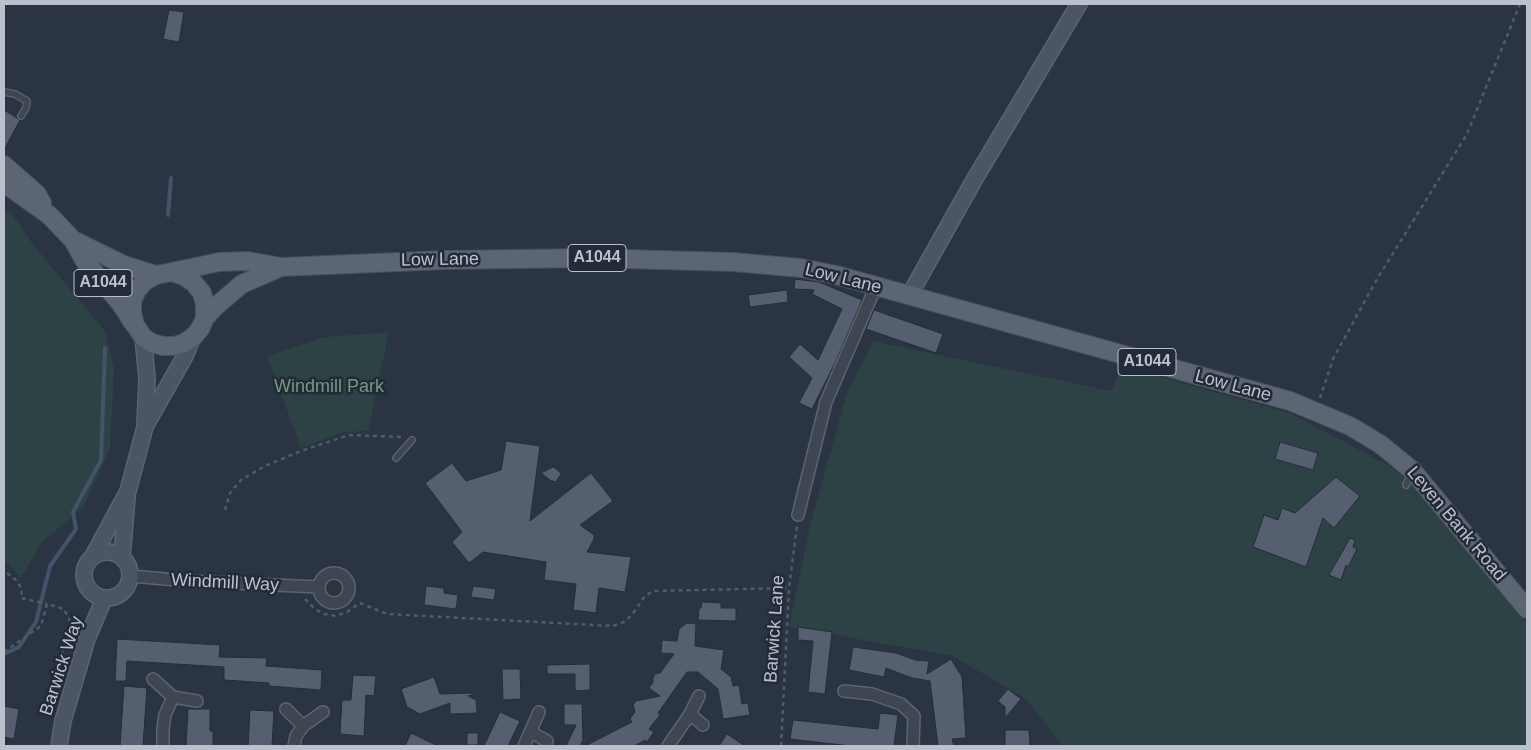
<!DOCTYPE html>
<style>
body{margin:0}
#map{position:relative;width:1531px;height:750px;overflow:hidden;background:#2a3442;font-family:Helvetica,sans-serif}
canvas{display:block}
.frame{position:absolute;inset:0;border:5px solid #bbc1cc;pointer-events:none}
</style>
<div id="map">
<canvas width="1531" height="750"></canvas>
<div class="frame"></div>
</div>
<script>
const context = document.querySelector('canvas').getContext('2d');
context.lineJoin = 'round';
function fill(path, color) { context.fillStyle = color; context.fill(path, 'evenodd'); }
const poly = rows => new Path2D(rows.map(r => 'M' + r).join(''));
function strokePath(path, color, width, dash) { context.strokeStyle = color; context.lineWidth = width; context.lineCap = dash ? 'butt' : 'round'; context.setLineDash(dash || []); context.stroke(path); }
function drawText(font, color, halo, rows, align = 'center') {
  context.font = font + ' Helvetica,sans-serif'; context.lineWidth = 5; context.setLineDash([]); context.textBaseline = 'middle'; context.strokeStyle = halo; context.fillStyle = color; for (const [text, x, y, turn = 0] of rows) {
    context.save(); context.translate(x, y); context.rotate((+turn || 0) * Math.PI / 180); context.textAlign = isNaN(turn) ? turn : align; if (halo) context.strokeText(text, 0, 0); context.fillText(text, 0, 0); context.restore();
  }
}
fill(poly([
 [4,208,11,213,32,243,105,331,114,368,110,449,83,508,42,542,21,578,4,559],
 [389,332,368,431,344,432,301,448,267,356,325,337],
 [873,341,1111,391,1122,366,1290,413,1401,472,1527,623,1527,746,1063,746,1026,699,953,656,789,627,810,525,848,390]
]), '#2d4244');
strokePath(poly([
 [168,215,171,178],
 [4,654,19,647,36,622,50,566,76,529,73,512,101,460,105,348]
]), '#43536b', 4);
const building = poly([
 [169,10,184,12,179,42,163,39,169,10],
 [4,110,20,120,4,150,4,110],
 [795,279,819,282,862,300,836,361,812,409,799,403,812,378,789,357,800,344,818,360,842,309,812,294,814,290,794,289,795,279],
 [787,290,788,302,750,307,748,295,787,290],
 [874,310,943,334,936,353,866,329,874,310],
 [506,441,540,446,530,521,591,473,613,501,580,525,594,535,594,539,587,552,631,557,625,592,599,588,596,613,573,610,576,584,544,580,546,562,483,552,469,563,452,542,462,532,425,483,452,463,466,481,501,470,506,441],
 [1280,442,1318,453,1313,470,1275,459,1280,442],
 [553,467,558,470,561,474,556,482,550,480,541,473,553,467],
 [1336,477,1360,496,1334,528,1323,518,1306,567,1253,547,1264,515,1278,520,1282,508,1295,513,1336,477],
 [1350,538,1355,540,1353,547,1357,549,1348,567,1346,565,1341,580,1329,575,1350,538],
 [426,586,444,588,444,593,458,595,456,609,424,605,426,586],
 [473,586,496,589,494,600,471,597,473,586],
 [702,602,721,603,721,608,736,608,736,621,698,620,699,608,701,608,702,602],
 [687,623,696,624,695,646,724,650,721,669,731,677,733,686,739,685,742,704,748,703,750,715,723,719,718,689,698,672,687,672,658,713,660,715,649,729,654,732,647,742,645,740,634,746,585,746,632,722,630,719,635,712,633,705,636,701,660,696,649,688,653,682,653,678,655,674,660,673,674,654,661,653,662,640,677,641,679,629,687,623],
 [798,627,832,632,825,694,808,692,813,641,798,640,798,627],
 [117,639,220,645,219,657,267,658,266,666,322,670,321,690,269,686,269,683,224,680,224,667,127,661,126,681,115,681,117,639],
 [853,647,896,653,915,660,929,661,927,674,951,659,962,677,966,738,952,739,954,746,938,746,930,681,912,678,886,668,884,677,849,670,853,647],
 [590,664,590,690,575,691,575,674,547,674,547,665,590,664],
 [502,669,520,669,521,699,503,700,502,669],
 [353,675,376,676,374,696,366,695,364,736,340,734,342,700,351,700,353,675],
 [434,677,440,694,472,693,472,695,468,696,476,700,477,713,450,714,450,703,420,714,407,707,401,689,434,677],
 [124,686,147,688,143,746,120,746,124,686],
 [1008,689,1021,699,1005,718,1005,707,998,701,1008,689],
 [564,704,582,704,583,740,580,746,566,746,576,725,564,725,564,704],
 [4,706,19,709,14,739,4,737,4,706],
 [188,709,210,709,210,731,213,731,213,746,186,746,188,709],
 [250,710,274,711,272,746,248,746,250,710],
 [500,712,520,721,508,746,484,746,500,712],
 [880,713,898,715,894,746,851,746,790,739,793,720,878,729,880,713],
 [1005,730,1029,730,1030,746,1005,746,1005,730],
 [411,733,438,746,405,746,411,733],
 [467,733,478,733,478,745,467,745,467,733],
 [727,734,745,746,719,746,727,734]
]);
fill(building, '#555f6f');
strokePath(building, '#252d39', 1);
const lane = poly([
 [4,92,15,94,27,101,26,108,21,116],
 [396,458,412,440],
 [1406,485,1411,472]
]);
const street = poly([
 [798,515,826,402,876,286],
 '319 588a15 15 0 1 1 30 0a15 15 0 1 1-30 0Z',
 [131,576,188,581,318,587],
 [153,679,173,697],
 [844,691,872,694,901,704,914,716,913,746],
 [286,709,303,726],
 [690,714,703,725],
 [531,732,547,741],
 [163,746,163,729,165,715,173,697,197,701],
 [294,746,296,736,303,726,323,712],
 [524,746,539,712],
 [668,746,690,714,699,696]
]);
const secondary = poly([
 [909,296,973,182,1079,4],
 [147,423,185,356,193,337],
 '84 575a23 23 0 1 1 46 0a23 23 0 1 1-46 0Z',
 [93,556,128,491,145,427,147,378,143,337],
 [122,557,127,497],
 [59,746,63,721,87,639,104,599]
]);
const primary = poly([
 [4,165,37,194,42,203],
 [4,183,49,215,73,240,84,260,121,304,133,323],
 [73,240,124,265,156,275],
 [172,272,219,262,248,261,281,267,445,260,588,258,733,262,801,268,836,275,1290,401,1350,426,1380,444,1412,470,1527,609],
 [205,318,205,305,202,293,194,283,184,276,172,272,156,275,145,281,137,290,132,301,132,313,135,325,143,337,152,343,163,346,174,346,184,343,193,337,200,329,205,318,215,307,242,284,281,267]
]);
strokePath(lane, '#5c646f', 8);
strokePath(street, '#5c646f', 14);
strokePath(secondary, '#5c646f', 18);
strokePath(primary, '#484f5b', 20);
strokePath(poly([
 [1320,398,1333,359,1377,279,1467,134,1520,4],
 [225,510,230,493,241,480,265,466,301,451,349,435,403,437],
 [7,573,16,580,22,589,21,598,47,604],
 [305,599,315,609,324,614,336,616,347,612,360,603,387,614,613,626,624,622,632,615,645,596,653,591,789,588],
 [4,652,41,626,47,604,64,609,71,623,80,626],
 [49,708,63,649,68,635],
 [781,746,789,588,797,526]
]), '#4c5f62', 2.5, [4, 4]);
strokePath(lane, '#3e4652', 5.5);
strokePath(street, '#3e4652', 11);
strokePath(secondary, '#4c5565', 15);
strokePath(primary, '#5c6572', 18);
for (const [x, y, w] of [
 [597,258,58],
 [103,283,58],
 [1147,362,58]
]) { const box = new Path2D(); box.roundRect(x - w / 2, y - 13.5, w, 27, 4); context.fillStyle = '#232b38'; context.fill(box); strokePath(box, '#bbc1cc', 1); }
drawText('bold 16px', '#bbc1cc', null, [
 ["A1044",597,258],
 ["A1044",103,283],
 ["A1044",1147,362]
]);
drawText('18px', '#bbc1cc', '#232b38', [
 ["Low Lane",440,260,-1],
 ["Low Lane",843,279,14],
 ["Low Lane",1233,386,15],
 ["Leven Bank Road",1456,524,50],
 ["Windmill Way",225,583,3],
 ["Barwick Lane",775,629,-86],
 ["Barwick Way",62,666,-72]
]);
drawText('18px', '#749b7e', '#232b38', [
 ["Windmill Park",329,387]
]);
</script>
